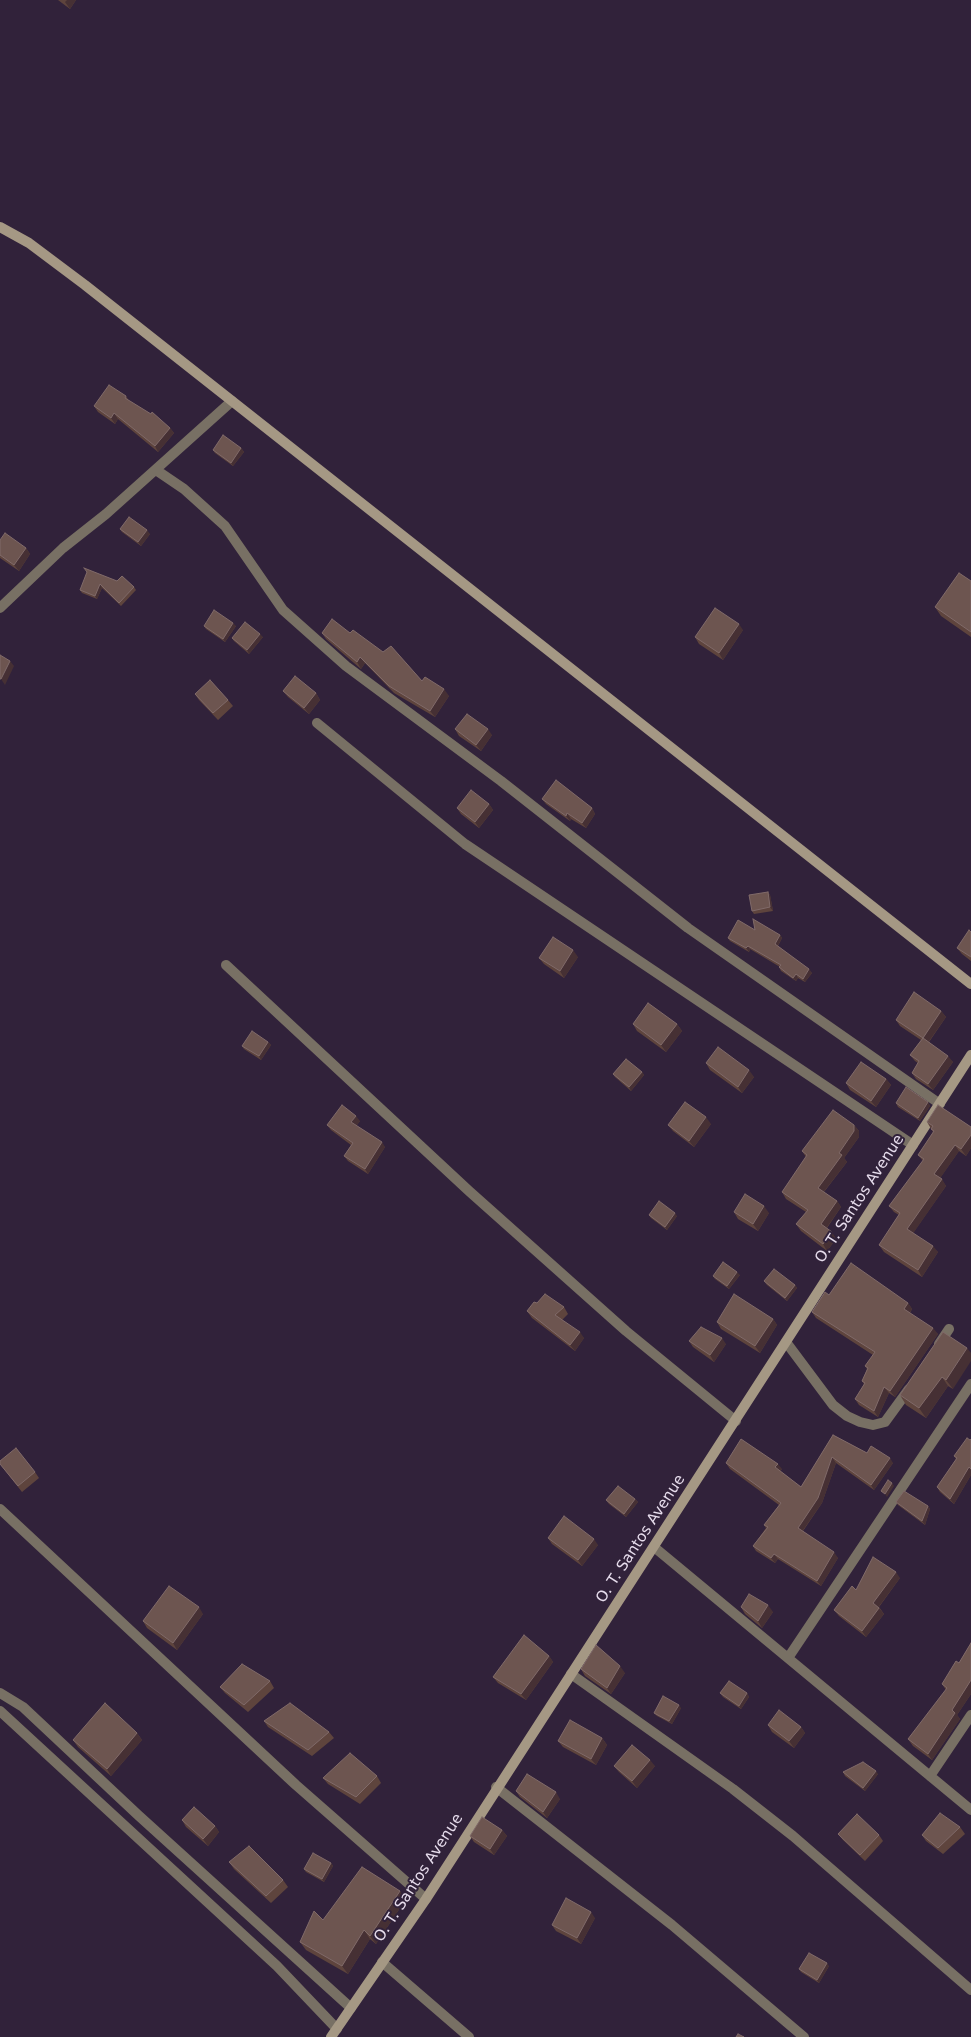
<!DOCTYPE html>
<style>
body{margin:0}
canvas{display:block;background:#31223a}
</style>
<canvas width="971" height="2037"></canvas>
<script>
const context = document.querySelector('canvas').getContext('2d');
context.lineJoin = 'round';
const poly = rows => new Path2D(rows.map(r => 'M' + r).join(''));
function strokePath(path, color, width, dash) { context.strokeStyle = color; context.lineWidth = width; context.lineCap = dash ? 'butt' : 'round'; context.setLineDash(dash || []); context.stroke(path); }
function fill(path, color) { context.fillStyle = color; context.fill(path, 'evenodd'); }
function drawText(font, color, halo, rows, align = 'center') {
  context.font = font + ' "DejaVu Sans",sans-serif'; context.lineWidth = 4; context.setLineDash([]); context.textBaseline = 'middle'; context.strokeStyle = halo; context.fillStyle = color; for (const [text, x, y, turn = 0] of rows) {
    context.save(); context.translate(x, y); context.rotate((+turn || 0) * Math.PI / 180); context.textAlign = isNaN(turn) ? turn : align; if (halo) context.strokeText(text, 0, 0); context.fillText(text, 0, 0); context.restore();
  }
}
strokePath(poly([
 [156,470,184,489,225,526,283,610,346,666,501,781,688,928,940,1104],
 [0,608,63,548,106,514,232,401],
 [317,723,465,844,913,1145],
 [226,965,469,1191,626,1331,736,1421],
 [786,1342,833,1405,847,1416,860,1422,873,1425,885,1422,909,1389],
 [939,1344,949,1329],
 [0,1509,296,1785,426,1899],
 [654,1547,971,1810],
 [788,1658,971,1384],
 [571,1674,733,1789,793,1836,971,1990],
 [0,1693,23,1707,138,1815,351,2008],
 [0,1711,277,1966,337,2029],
 [930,1776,971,1715],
 [496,1787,672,1925,804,2037],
 [382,1962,469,2037]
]), '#787064', 10);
strokePath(poly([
 [0,227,29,243,85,285,971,984],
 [331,2037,426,1899,971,1055]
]), '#a59884', 10);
fill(poly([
 [58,0,76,0,70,9],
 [126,396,129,401,170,428,174,433,158,452,118,419,115,424,98,412,94,406],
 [241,448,244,452,233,466,215,453,213,450],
 [120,529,150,534,141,546,122,532],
 [0,540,26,548,30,554,19,571,0,558],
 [117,581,134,587,136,590,121,606,102,588,97,599,82,593,80,590],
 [971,581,971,637,941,616,935,607],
 [204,626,236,626,225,642,206,629],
 [743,630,723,660,699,644,695,637],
 [322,633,350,633,422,681,449,696,435,717,394,693,365,663,361,669,326,639],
 [263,637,249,654,234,641,232,638],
 [283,691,316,693,320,700,309,714,288,697],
 [195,694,228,700,233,706,218,720,199,700],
 [455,729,492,735,481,751,459,736],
 [542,799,592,808,595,814,586,828,571,819,570,821,546,804],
 [489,804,493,810,479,828,461,814,457,808],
 [768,892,770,895,773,911,754,914,752,911],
 [755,930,780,935,782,938,778,946,812,973,805,982,798,978,796,981,781,971,779,967,780,967,750,949,749,952,730,941,728,938],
 [971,932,971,961,962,954,957,948],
 [578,957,564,978,544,964,539,958],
 [941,1011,946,1017,929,1042,953,1062,933,1090,916,1079,912,1073,918,1063,915,1061,910,1055,921,1040,900,1026,896,1020],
 [633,1024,677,1024,682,1031,666,1052,637,1031],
 [268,1042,271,1045,261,1060,244,1049,242,1046],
 [706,1063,754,1077,742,1093,710,1070],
 [642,1072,644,1075,631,1091,615,1077,613,1074],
 [886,1079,891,1085,876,1107,850,1090,846,1083],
 [928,1102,930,1106,920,1121,898,1107,896,1103],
 [360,1121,356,1126,385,1147,368,1174,348,1161,344,1156,351,1145,331,1130,327,1125],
 [927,1122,971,1127,971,1148,966,1156,959,1151,940,1178,946,1186,913,1233,938,1252,922,1277,884,1252,879,1245,899,1215,894,1212,889,1206,923,1161,918,1155,933,1132],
 [711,1124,694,1147,673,1131,668,1125],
 [854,1125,859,1131,859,1137,844,1158,847,1162,824,1192,837,1201,841,1207,827,1228,836,1239,827,1251,801,1231,796,1224,806,1212,786,1199,782,1192,806,1157,802,1151],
 [734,1212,769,1213,758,1231,738,1219],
 [649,1215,677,1216,667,1230,651,1218],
 [740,1275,729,1289,715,1279,713,1276],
 [764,1281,795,1285,797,1288,787,1301,767,1285],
 [829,1295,908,1303,912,1309,910,1313,938,1334,895,1397,889,1393,878,1417,859,1405,855,1399,864,1384,862,1381,867,1369,865,1366,873,1355,816,1318,812,1312],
 [537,1303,564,1307,568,1314,562,1320,584,1338,575,1351,532,1318,527,1311],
 [773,1319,777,1325,760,1353,721,1329,717,1322],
 [943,1332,953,1389,948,1386,926,1418,906,1405,900,1395],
 [689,1341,726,1344,714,1362,693,1347],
 [833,1435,867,1453,893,1463,874,1490,836,1463,822,1503,803,1531,838,1558,821,1586,778,1559,775,1563,756,1551,753,1546,766,1528,764,1525,779,1505,730,1469,726,1463,782,1469,780,1471,801,1487],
 [971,1439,971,1475,954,1504,940,1492,937,1487,956,1459,954,1456],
 [0,1464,35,1472,39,1478,22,1492],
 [635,1499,638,1502,626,1517,609,1504,606,1500],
 [896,1502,928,1506,930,1509,925,1525,898,1505],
 [548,1538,598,1545,582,1566,552,1544],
 [900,1578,879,1607,884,1614,866,1637,839,1616,834,1610,856,1590],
 [741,1607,773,1612,762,1628,745,1614],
 [203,1614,177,1650,147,1628,143,1621],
 [971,1643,971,1694,957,1715,960,1719,932,1760,913,1746,908,1739,946,1690,942,1684,959,1663],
 [549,1656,553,1662,526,1700,498,1683,493,1677],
 [581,1669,625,1673,611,1694,585,1676],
 [270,1681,274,1688,248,1712,225,1693,220,1687],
 [720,1693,747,1693,749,1697,741,1709,723,1697],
 [681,1708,672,1724,657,1716,654,1713],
 [264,1721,329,1732,334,1738,312,1756,268,1727],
 [768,1725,801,1727,805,1733,794,1748,772,1732],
 [137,1733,142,1740,111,1776,78,1747,73,1740],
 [602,1738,607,1745,596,1765,563,1747,558,1741],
 [614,1766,655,1766,637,1788,619,1772],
 [843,1772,878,1774,865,1791,845,1776],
 [377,1776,381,1783,360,1804,328,1784,323,1778],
 [516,1791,560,1799,547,1818,520,1797],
 [182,1820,215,1826,219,1832,208,1846,186,1827],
 [960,1827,965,1834,943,1854,926,1841,922,1835],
 [502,1830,507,1836,494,1855,474,1842,470,1836],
 [838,1834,879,1835,883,1841,865,1861,843,1840],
 [229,1862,283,1880,288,1887,271,1903,234,1869],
 [331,1863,333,1866,324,1882,306,1872,304,1869],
 [406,1899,376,1944,370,1939,348,1974,306,1950,300,1942,323,1920],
 [595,1918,581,1944,556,1931,552,1925],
 [829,1966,819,1983,801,1972,799,1969]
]), '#5e443d');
fill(poly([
 [67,0,76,0,70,9,65,2],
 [114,413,118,419,115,424,111,418],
 [170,428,174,433,158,452,155,446],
 [241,448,244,452,233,466,231,463],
 [147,530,150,534,141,546,138,542],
 [26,548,30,554,19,571,14,565],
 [100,584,102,588,97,599,95,596],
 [233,623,236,626,225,642,223,639],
 [739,624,743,630,723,660,719,653],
 [260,634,263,637,249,654,247,650],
 [360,657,365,663,361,669,357,662],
 [10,661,14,666,5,685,1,679],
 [444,689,449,696,435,717,430,711],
 [316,693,320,700,309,714,304,708],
 [488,729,492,735,481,751,476,745],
 [489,804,493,810,479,828,475,822],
 [592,808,595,814,586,828,582,823],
 [567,813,571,819,570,821,566,816],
 [768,892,770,895,773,911,770,907],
 [780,935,782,938,777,947,775,944],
 [748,946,750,949,749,952,746,948],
 [573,950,578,957,564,978,560,971],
 [809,969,812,973,805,982,803,979],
 [796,974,798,978,796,981,793,978],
 [941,1011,946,1017,927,1044,923,1038],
 [677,1024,682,1031,666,1052,661,1045],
 [268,1042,271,1045,261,1060,259,1056],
 [948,1056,953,1062,933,1090,928,1084],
 [749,1070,754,1077,742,1093,738,1087],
 [642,1072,644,1075,631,1091,629,1087],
 [886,1079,891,1085,876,1107,871,1101],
 [928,1102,930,1106,920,1121,918,1118],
 [356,1116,360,1121,355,1128,351,1122],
 [706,1117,711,1124,694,1147,689,1141],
 [854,1125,859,1131,859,1137,844,1158,847,1162,822,1194,818,1188,839,1153],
 [971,1135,971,1148,966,1156,961,1149],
 [382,1142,385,1147,368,1174,365,1169],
 [955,1145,959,1151,939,1180,934,1174],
 [942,1179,946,1186,912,1235,907,1229],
 [837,1201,841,1207,825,1230,821,1224],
 [764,1206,769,1213,758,1231,753,1224],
 [675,1213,677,1216,667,1230,665,1227],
 [832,1232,836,1239,827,1251,823,1244],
 [933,1246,938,1252,922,1277,918,1270],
 [737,1272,740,1275,729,1289,727,1286],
 [795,1285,797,1288,787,1301,785,1298],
 [908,1303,912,1309,908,1315,904,1309],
 [773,1319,777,1325,760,1353,755,1346],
 [933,1328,938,1334,895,1397,890,1391],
 [580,1332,584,1338,575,1351,570,1345],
 [722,1338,726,1344,714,1362,710,1355],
 [967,1348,971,1353,971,1361,953,1389,946,1380],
 [942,1377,948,1386,926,1418,919,1408],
 [884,1387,889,1393,878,1417,874,1411],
 [832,1457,836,1463,822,1503,801,1533,798,1528],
 [890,1458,893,1463,874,1490,871,1485],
 [778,1464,782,1469,779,1472,775,1467],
 [969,1467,971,1470,971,1475,954,1504,950,1499],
 [892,1483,894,1486,887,1497,885,1494],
 [635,1499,638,1502,626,1517,624,1514],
 [928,1506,930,1509,925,1525,922,1521],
 [594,1539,598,1545,582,1566,578,1560],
 [834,1552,838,1558,821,1586,817,1581],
 [774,1554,778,1559,775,1563,771,1558],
 [896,1572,900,1578,877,1609,873,1603],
 [768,1605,773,1612,762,1628,758,1621],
 [199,1607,203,1614,177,1650,173,1643],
 [879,1608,884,1614,866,1637,862,1631],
 [549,1656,553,1662,526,1700,521,1694],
 [620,1666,625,1673,611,1694,607,1688],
 [971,1680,971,1694,957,1715,960,1719,932,1760,928,1754,952,1710],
 [747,1693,749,1697,741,1709,739,1706],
 [679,1705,681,1708,672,1724,669,1721],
 [801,1727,805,1733,794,1748,789,1741],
 [137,1733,142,1740,111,1776,107,1769],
 [602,1738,607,1745,596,1765,591,1759],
 [650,1760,655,1766,637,1788,632,1781],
 [876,1771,878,1774,865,1791,863,1788],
 [556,1792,560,1799,547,1818,543,1812],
 [215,1826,219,1832,208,1846,203,1839],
 [502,1830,507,1836,494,1855,490,1849],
 [331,1863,333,1866,324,1882,322,1879],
 [400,1891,406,1899,376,1944,370,1936],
 [591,1912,595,1918,581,1944,577,1938],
 [364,1930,370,1939,348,1974,342,1966],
 [827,1963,829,1966,819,1983,817,1980]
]), '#463034');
const building = poly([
 [109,385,126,396,125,398,151,414,152,412,170,428,155,446,114,413,111,418,94,406,109,385],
 [223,435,241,448,231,463,213,450,223,435],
 [129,517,147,530,138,542,120,529,129,517],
 [5,533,26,548,14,565,0,555,0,540,5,533],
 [84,568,117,581,122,576,134,587,119,603,100,584,95,596,80,590,87,572,84,568],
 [959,573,971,581,971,632,935,607,959,573],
 [715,608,739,624,719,653,695,637,715,608],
 [214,610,233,623,223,639,204,626,214,610],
 [332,619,350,633,353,630,383,652,391,646,422,681,425,677,444,689,430,711,389,686,360,657,357,662,322,633,332,619],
 [245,622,260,634,247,650,232,638,245,622],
 [0,655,10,661,1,679,0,679,0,655],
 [295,676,316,693,304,708,283,691,295,676],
 [210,680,228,700,213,713,195,694,210,680],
 [467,714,488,729,476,745,455,729,467,714],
 [556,780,592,808,582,823,567,813,566,816,542,799,556,780],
 [471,790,489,804,475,822,457,808,471,790],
 [768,892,770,907,752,911,749,895,768,892],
 [753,919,780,935,775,944,809,969,803,979,796,974,793,978,779,967,781,965,748,946,746,948,728,938,738,920,755,930,753,919],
 [969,930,971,932,971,957,957,948,969,930],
 [553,937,573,950,560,971,539,958,553,937],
 [914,992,941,1011,923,1038,896,1020,914,992],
 [648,1003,677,1024,661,1045,633,1024,648,1003],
 [252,1031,268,1042,259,1056,242,1046,252,1031],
 [923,1038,948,1056,928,1084,912,1073,919,1061,910,1055,923,1038],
 [718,1047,749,1070,738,1087,706,1063,718,1047],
 [626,1059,642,1072,629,1087,613,1074,626,1059],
 [861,1062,886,1079,871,1101,846,1083,861,1062],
 [906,1087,928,1102,918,1118,896,1103,906,1087],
 [685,1102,706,1117,689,1141,668,1125,685,1102],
 [342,1105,356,1116,351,1122,382,1142,365,1169,344,1156,353,1143,327,1125,342,1105],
 [938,1105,971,1127,971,1135,961,1149,955,1145,934,1174,942,1179,907,1229,933,1246,918,1270,879,1245,900,1213,889,1206,924,1159,918,1155,934,1131,931,1129,933,1126,927,1122,938,1105],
 [833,1110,854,1125,854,1131,839,1153,842,1155,818,1188,837,1201,821,1224,832,1232,823,1244,796,1224,808,1210,782,1192,807,1155,802,1151,833,1110],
 [745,1194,764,1206,753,1224,734,1212,745,1194],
 [659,1201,675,1213,665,1227,649,1215,659,1201],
 [723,1262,737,1272,727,1286,713,1276,723,1262],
 [851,1263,908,1303,904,1309,933,1328,890,1391,884,1387,874,1411,855,1399,865,1383,862,1381,868,1368,865,1366,875,1352,812,1312,825,1292,829,1295,851,1263],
 [774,1269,795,1285,785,1298,764,1281,774,1269],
 [545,1294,564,1307,555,1315,580,1332,570,1345,527,1311,534,1302,537,1303,545,1294],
 [734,1294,773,1319,755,1346,717,1322,734,1294],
 [701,1327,722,1338,710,1355,689,1341,701,1327],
 [943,1332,967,1348,946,1380,942,1377,919,1408,900,1395,943,1332],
 [833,1435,867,1453,871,1446,890,1458,871,1485,832,1457,818,1498,798,1528,834,1552,817,1581,774,1554,771,1558,753,1546,768,1527,764,1525,781,1503,726,1463,741,1439,778,1464,775,1467,801,1487,833,1435],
 [967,1438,970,1440,971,1439,971,1469,969,1467,950,1499,937,1487,957,1458,954,1456,967,1438],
 [16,1448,35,1472,18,1486,0,1464,0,1461,16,1448],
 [888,1480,892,1483,885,1494,881,1491,888,1480],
 [618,1486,635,1499,624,1514,606,1500,618,1486],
 [904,1491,928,1506,922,1521,896,1502,904,1491],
 [564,1516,594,1539,578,1560,548,1538,564,1516],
 [873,1557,896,1572,873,1603,879,1608,862,1631,834,1610,852,1586,856,1590,873,1557],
 [169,1586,199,1607,173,1643,143,1621,169,1586],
 [749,1594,768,1605,758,1621,741,1607,749,1594],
 [524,1635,549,1656,521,1694,493,1677,524,1635],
 [971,1643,971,1680,952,1710,955,1713,928,1754,908,1739,947,1688,942,1684,956,1661,959,1663,971,1643],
 [596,1645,620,1666,607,1688,581,1669,596,1645],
 [242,1664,270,1681,244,1705,220,1687,242,1664],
 [729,1681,747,1693,739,1706,720,1693,729,1681],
 [663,1696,679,1705,669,1721,654,1713,663,1696],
 [105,1703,137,1733,107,1769,73,1740,105,1703],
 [290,1703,329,1732,308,1750,264,1721,290,1703],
 [779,1710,801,1727,789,1741,768,1725,779,1710],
 [570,1720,602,1738,591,1759,558,1741,570,1720],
 [632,1745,650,1760,632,1781,614,1766,632,1745],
 [350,1753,377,1776,356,1797,323,1778,350,1753],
 [863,1762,876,1771,863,1788,843,1772,863,1762],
 [527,1774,556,1792,543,1812,516,1791,527,1774],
 [194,1807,215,1826,203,1839,182,1820,194,1807],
 [940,1813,960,1827,938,1848,922,1835,940,1813],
 [857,1814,879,1835,860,1855,838,1834,857,1814],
 [482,1817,502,1830,490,1849,470,1836,482,1817],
 [249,1846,283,1880,266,1896,229,1862,249,1846],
 [313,1853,331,1863,322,1879,304,1869,313,1853],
 [362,1867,400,1891,370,1936,364,1930,342,1966,300,1942,314,1911,323,1920,362,1867],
 [566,1898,591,1912,577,1938,552,1925,566,1898],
 [809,1953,827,1963,817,1980,799,1969,809,1953],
 [738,2034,744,2037,736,2037,738,2034]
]);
fill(building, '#6d5550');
strokePath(building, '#806a69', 1);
drawText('15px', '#e7dded', '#31223a', [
 ["O. T. Santos Avenue",860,1199,-57],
 ["O. T. Santos Avenue",641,1539,-57],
 ["O. T. Santos Avenue",419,1878,-57]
]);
</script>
